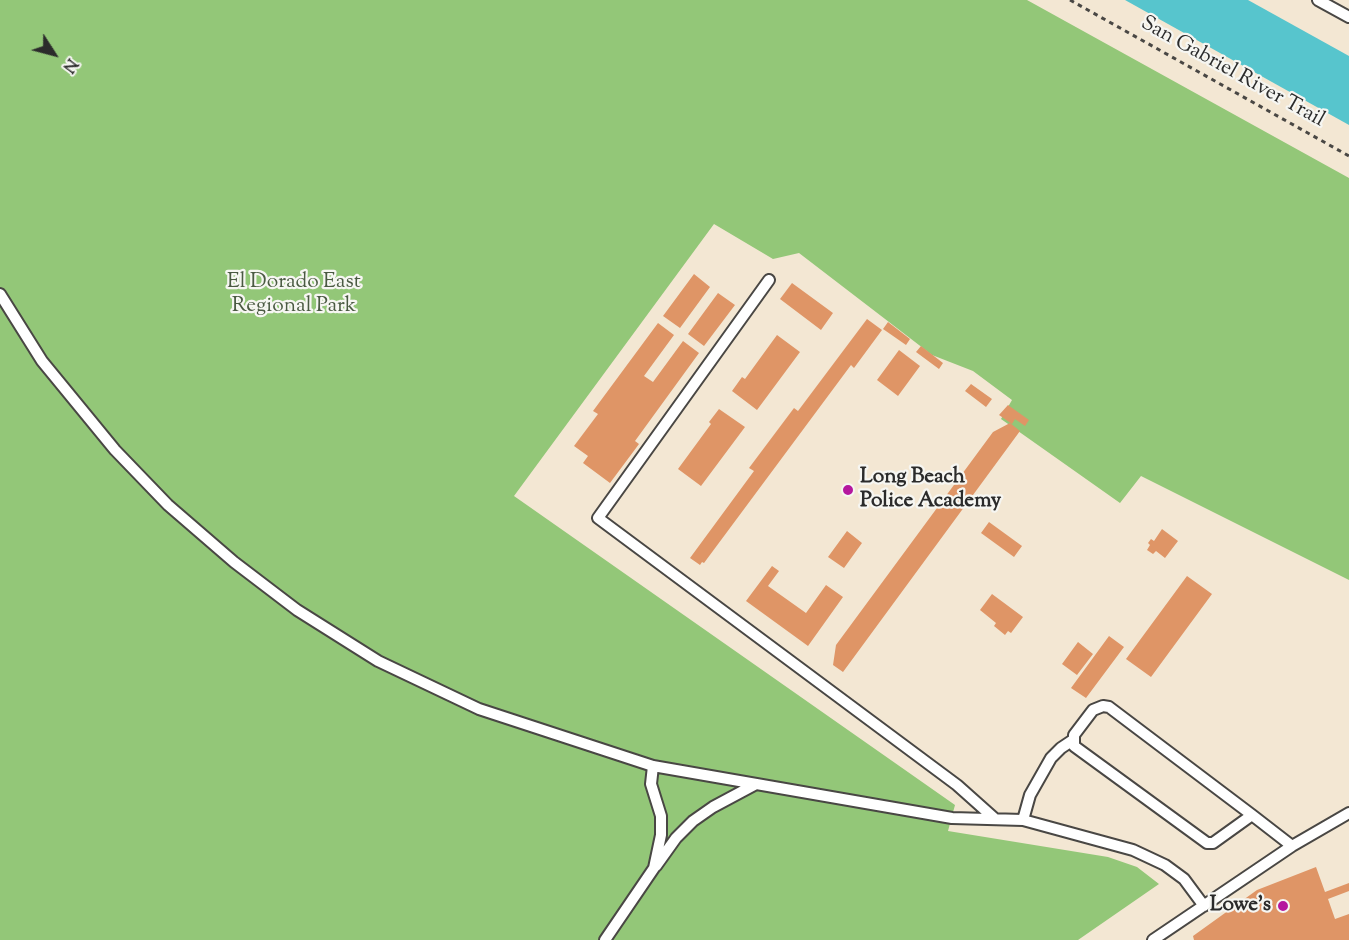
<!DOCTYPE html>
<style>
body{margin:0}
#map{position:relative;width:1349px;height:940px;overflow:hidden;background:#f3e7d3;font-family:"Sorts Mill Goudy",serif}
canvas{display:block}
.north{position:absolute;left:24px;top:24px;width:60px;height:60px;-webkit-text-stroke:4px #f6f6f2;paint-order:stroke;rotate:126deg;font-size:16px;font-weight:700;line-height:24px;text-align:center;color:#2b2b2b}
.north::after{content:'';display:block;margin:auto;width:21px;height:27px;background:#2b2b2b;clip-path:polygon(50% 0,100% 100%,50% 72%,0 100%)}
</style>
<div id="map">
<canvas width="1349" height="940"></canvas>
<div class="north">N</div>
</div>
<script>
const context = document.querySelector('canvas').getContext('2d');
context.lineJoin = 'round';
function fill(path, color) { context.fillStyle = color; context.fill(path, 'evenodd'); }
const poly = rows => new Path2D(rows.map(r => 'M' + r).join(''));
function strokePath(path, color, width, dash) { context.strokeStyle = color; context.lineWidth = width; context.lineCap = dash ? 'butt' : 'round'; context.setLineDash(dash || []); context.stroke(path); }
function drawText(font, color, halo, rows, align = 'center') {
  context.font = font + ' "Sorts Mill Goudy",serif'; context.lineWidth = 4.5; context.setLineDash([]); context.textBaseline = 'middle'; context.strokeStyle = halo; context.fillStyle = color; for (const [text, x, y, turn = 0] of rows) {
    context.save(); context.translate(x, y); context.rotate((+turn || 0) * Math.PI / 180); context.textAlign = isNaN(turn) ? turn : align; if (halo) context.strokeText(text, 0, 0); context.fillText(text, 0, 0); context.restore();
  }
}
fill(poly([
 [0,0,1027,0,1349,178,1349,580,1141,476,1120,503,1001,419,1012,400,973,371,932,355,799,253,773,259,714,224,514,496,955,805,948,831,1108,857,1137,867,1159,884,1078,940,0,940]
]), '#93c778');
fill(poly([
 [1125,0,1248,0,1349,56,1349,125]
]), '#57c5cd');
fill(poly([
 [694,274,710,287,680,328,663,316],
 [792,283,833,313,821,330,780,299],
 [718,293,735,305,704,346,688,334],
 [867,319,882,330,854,368,851,365,704,563,702,562,700,565,690,558,754,471,749,468,794,408,798,411],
 [888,322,910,339,906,345,883,329],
 [658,323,674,335,644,376,653,382,683,341,699,353,635,441,639,444,610,483,583,463,588,456,574,446,598,414,593,411],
 [777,335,800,352,757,410,732,391,742,377,745,379],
 [921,346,943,363,939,369,916,352],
 [899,350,920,366,898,396,877,380],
 [971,384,992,399,986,407,965,391],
 [1008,405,1029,420,1025,426,1015,419,1012,424,999,415],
 [719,409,745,427,701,486,678,469,711,424,709,422],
 [1010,423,1020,431,843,672,833,665,836,645,993,432],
 [989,522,1022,546,1014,557,981,533],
 [1162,529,1178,541,1165,558,1156,551,1153,554,1147,550,1150,545,1148,543,1151,539,1154,541],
 [847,531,862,543,844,568,828,557],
 [772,566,779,571,768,586,806,613,826,585,843,597,808,646,746,601],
 [1187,576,1212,594,1151,677,1126,659],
 [992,594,1023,617,1011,633,1008,631,1005,635,994,626,996,623,980,610],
 [1109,636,1124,647,1086,698,1071,688],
 [1078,642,1093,654,1077,675,1062,664],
 [1316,867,1325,892,1349,883,1349,891,1328,899,1335,919,1349,914,1349,940,1194,940,1193,936,1257,890]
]), '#df9566');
const service = poly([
 [1318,0,1349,17],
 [769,280,598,518,957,785,994,818],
 [0,294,42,361,115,450,168,505,234,562,297,610,378,661,479,709,653,766,952,818,1023,820,1133,850,1165,865,1184,879,1204,906],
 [1252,815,1213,843,1207,843,1074,746,1074,735,1093,710,1103,706,1109,707,1252,815,1292,846],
 [1023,820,1030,795,1051,758,1061,748,1073,740],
 [656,866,676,838,693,821,713,807,756,784],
 [605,940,654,868,661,835,661,816,651,784,653,766],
 [1153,940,1292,846,1349,813]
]);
strokePath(service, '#494744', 14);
strokePath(poly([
 [1070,0,1349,156]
]), '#494744', 3, [4.5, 4.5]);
strokePath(service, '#fff', 10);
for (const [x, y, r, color] of [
 [848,490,6,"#b5179e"],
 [1283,906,6,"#b5179e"]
]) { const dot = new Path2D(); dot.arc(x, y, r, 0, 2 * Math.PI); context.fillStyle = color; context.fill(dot); strokePath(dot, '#f6f6f2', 2); }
drawText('21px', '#2b2b2b', '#f6f6f2', [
 ["San Gabriel River Trail",1232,73,29]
]);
drawText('21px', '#4a5a42', '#f6f6f2', [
 ["El Dorado East",294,283],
 ["Regional Park",294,307]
]);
drawText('bold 21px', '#2b2b2b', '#f6f6f2', [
 ["Long Beach",860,478],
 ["Police Academy",860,502],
 ["Lowe's",1271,906,"right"]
], 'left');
</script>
